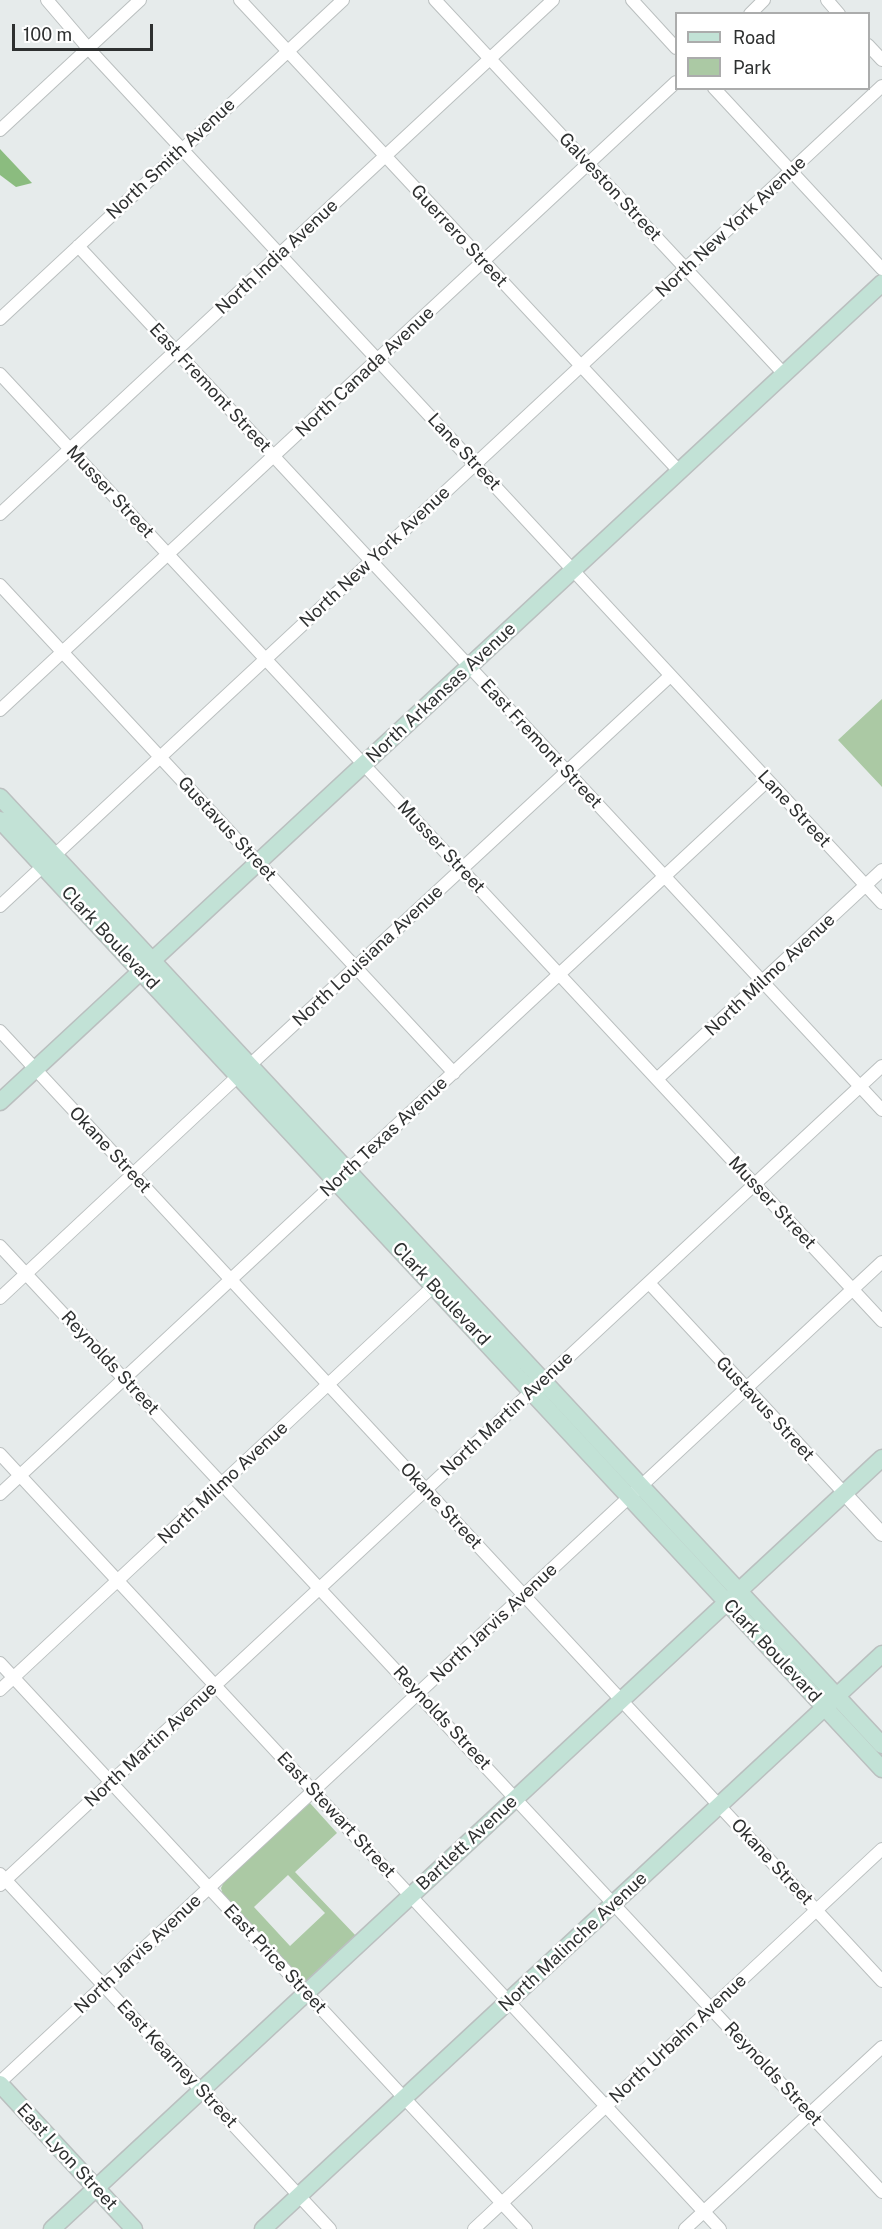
<!DOCTYPE html>
<style>
body{margin:0}
#map{position:relative;width:882px;height:2229px;overflow:hidden;background:#e6ebeb;font-family:"Public Sans",sans-serif}
canvas{display:block}
.legend{position:absolute;left:675px;top:12px;width:195px;height:78px;box-sizing:border-box;background:#fff;border:2px solid #abacac;margin:0;padding:8px 10px;list-style:none;font-size:18px;color:#2e3030}
.legend li{display:flex;align-items:center;gap:12px;height:30px}
.legend b{width:30px;border:2px solid #abacac}
.scale{position:absolute;left:12px;top:24px;width:141px;height:27px;box-sizing:border-box;border:3px solid #2e3030;border-top:0;padding-left:8px;font-size:18px;line-height:21px;white-space:nowrap;color:#2e3030;-webkit-text-stroke:4px #fff;paint-order:stroke}
</style>
<div id="map">
<canvas width="882" height="2229"></canvas>
<ul class="legend">
<li><b style="height:8px;background:#c2e2d6"></b>Road</li>
<li><b style="height:16px;background:#abc9a4"></b>Park</li>
</ul>
<div class="scale">100 m</div>
</div>
<script>
const context = document.querySelector('canvas').getContext('2d');
context.lineJoin = 'round';
function fill(path, color) { context.fillStyle = color; context.fill(path, 'evenodd'); }
const poly = rows => new Path2D(rows.map(r => 'M' + r).join(''));
function strokePath(path, color, width, dash) { context.strokeStyle = color; context.lineWidth = width; context.lineCap = dash ? 'butt' : 'round'; context.setLineDash(dash || []); context.stroke(path); }
function drawText(font, color, halo, rows, align = 'center') {
  context.font = font + ' "Public Sans",sans-serif'; context.lineWidth = 5; context.setLineDash([]); context.textBaseline = 'middle'; context.strokeStyle = halo; context.fillStyle = color; for (const [text, x, y, turn = 0] of rows) {
    context.save(); context.translate(x, y); context.rotate((+turn || 0) * Math.PI / 180); context.textAlign = isNaN(turn) ? turn : align; if (halo) context.strokeText(text, 0, 0); context.fillText(text, 0, 0); context.restore();
  }
}
fill(poly([
 [882,699,882,787,838,740],
 [310,1803,337,1833,295,1872,357,1937,307,1981,300,1978,223,1895,221,1888,224,1882],
 [288,1875,325,1913,290,1946,254,1907]
]), '#abc9a4');
fill(poly([
 [0,149,32,183,16,187,0,175]
]), '#8bbc7f');
const minor = poly([
 [47,0,88,48,882,903],
 [240,0,679,471],
 [435,0,784,374],
 [632,0,676,48],
 [827,0,839,14],
 [750,14,764,0],
 [868,45,882,60],
 [714,88,882,269],
 [0,130,140,0],
 [78,246,882,1110],
 [0,319,343,0],
 [0,374,882,1321],
 [0,514,553,0],
 [0,585,454,1073],
 [0,710,676,82],
 [0,906,882,86],
 [0,1031,882,1981],
 [250,1065,670,676],
 [657,1079,882,870],
 [0,1246,882,2192],
 [649,1283,844,1493],
 [0,1298,238,1076],
 [0,1454,720,2229],
 [0,1494,767,781],
 [0,1663,526,2229],
 [0,1690,438,1282],
 [0,1874,330,2229],
 [0,1885,882,1066],
 [0,2082,882,1262],
 [474,2229,882,1849],
 [685,2229,882,2047]
]);
const tertiary = poly([
 [844,1493,882,1534]
]);
const secondary = poly([
 [0,797,882,1745],
 [0,820,882,1769],
 [0,1102,882,283],
 [0,2084,134,2229],
 [52,2229,882,1458],
 [263,2229,882,1654]
]);
strokePath(minor, '#babfbf', 14);
strokePath(tertiary, '#babfbf', 16);
strokePath(secondary, '#babfbf', 19);
strokePath(minor, '#fff', 12);
strokePath(tertiary, '#fff', 14);
strokePath(secondary, '#c2e2d6', 16);
drawText('18px', '#2e3030', '#fff', [
 ["North Smith Avenue",171,159,-43],
 ["Galveston Street",610,187,47],
 ["North New York Avenue",731,227,-43],
 ["Guerrero Street",459,236,47],
 ["North India Avenue",277,257,-43],
 ["North Canada Avenue",365,372,-43],
 ["East Fremont Street",210,388,47],
 ["Lane Street",464,452,47],
 ["Musser Street",110,492,47],
 ["North New York Avenue",375,557,-43],
 ["North Arkansas Avenue",441,693,-43],
 ["East Fremont Street",541,744,47],
 ["Lane Street",794,809,47],
 ["Gustavus Street",227,829,47],
 ["Musser Street",441,847,47],
 ["Clark Boulevard",110,938,47],
 ["North Louisiana Avenue",368,956,-43],
 ["North Milmo Avenue",770,975,-43],
 ["North Texas Avenue",384,1137,-43],
 ["Okane Street",110,1150,47],
 ["Musser Street",772,1203,47],
 ["Clark Boulevard",441,1294,47],
 ["Reynolds Street",110,1363,47],
 ["Gustavus Street",765,1409,47],
 ["North Martin Avenue",507,1414,-43],
 ["North Milmo Avenue",223,1483,-43],
 ["Okane Street",441,1506,47],
 ["North Jarvis Avenue",494,1623,-43],
 ["Clark Boulevard",772,1651,47],
 ["Reynolds Street",442,1718,47],
 ["North Martin Avenue",151,1745,-43],
 ["East Stewart Street",336,1815,47],
 ["Bartlett Avenue",467,1843,-43],
 ["Okane Street",772,1862,47],
 ["North Malinche Avenue",573,1942,-43],
 ["North Jarvis Avenue",138,1954,-43],
 ["East Price Street",275,1959,47],
 ["North Urbahn Avenue",678,2039,-43],
 ["East Kearney Street",177,2064,47],
 ["Reynolds Street",773,2074,47],
 ["East Lyon Street",67,2157,47]
]);
</script>
